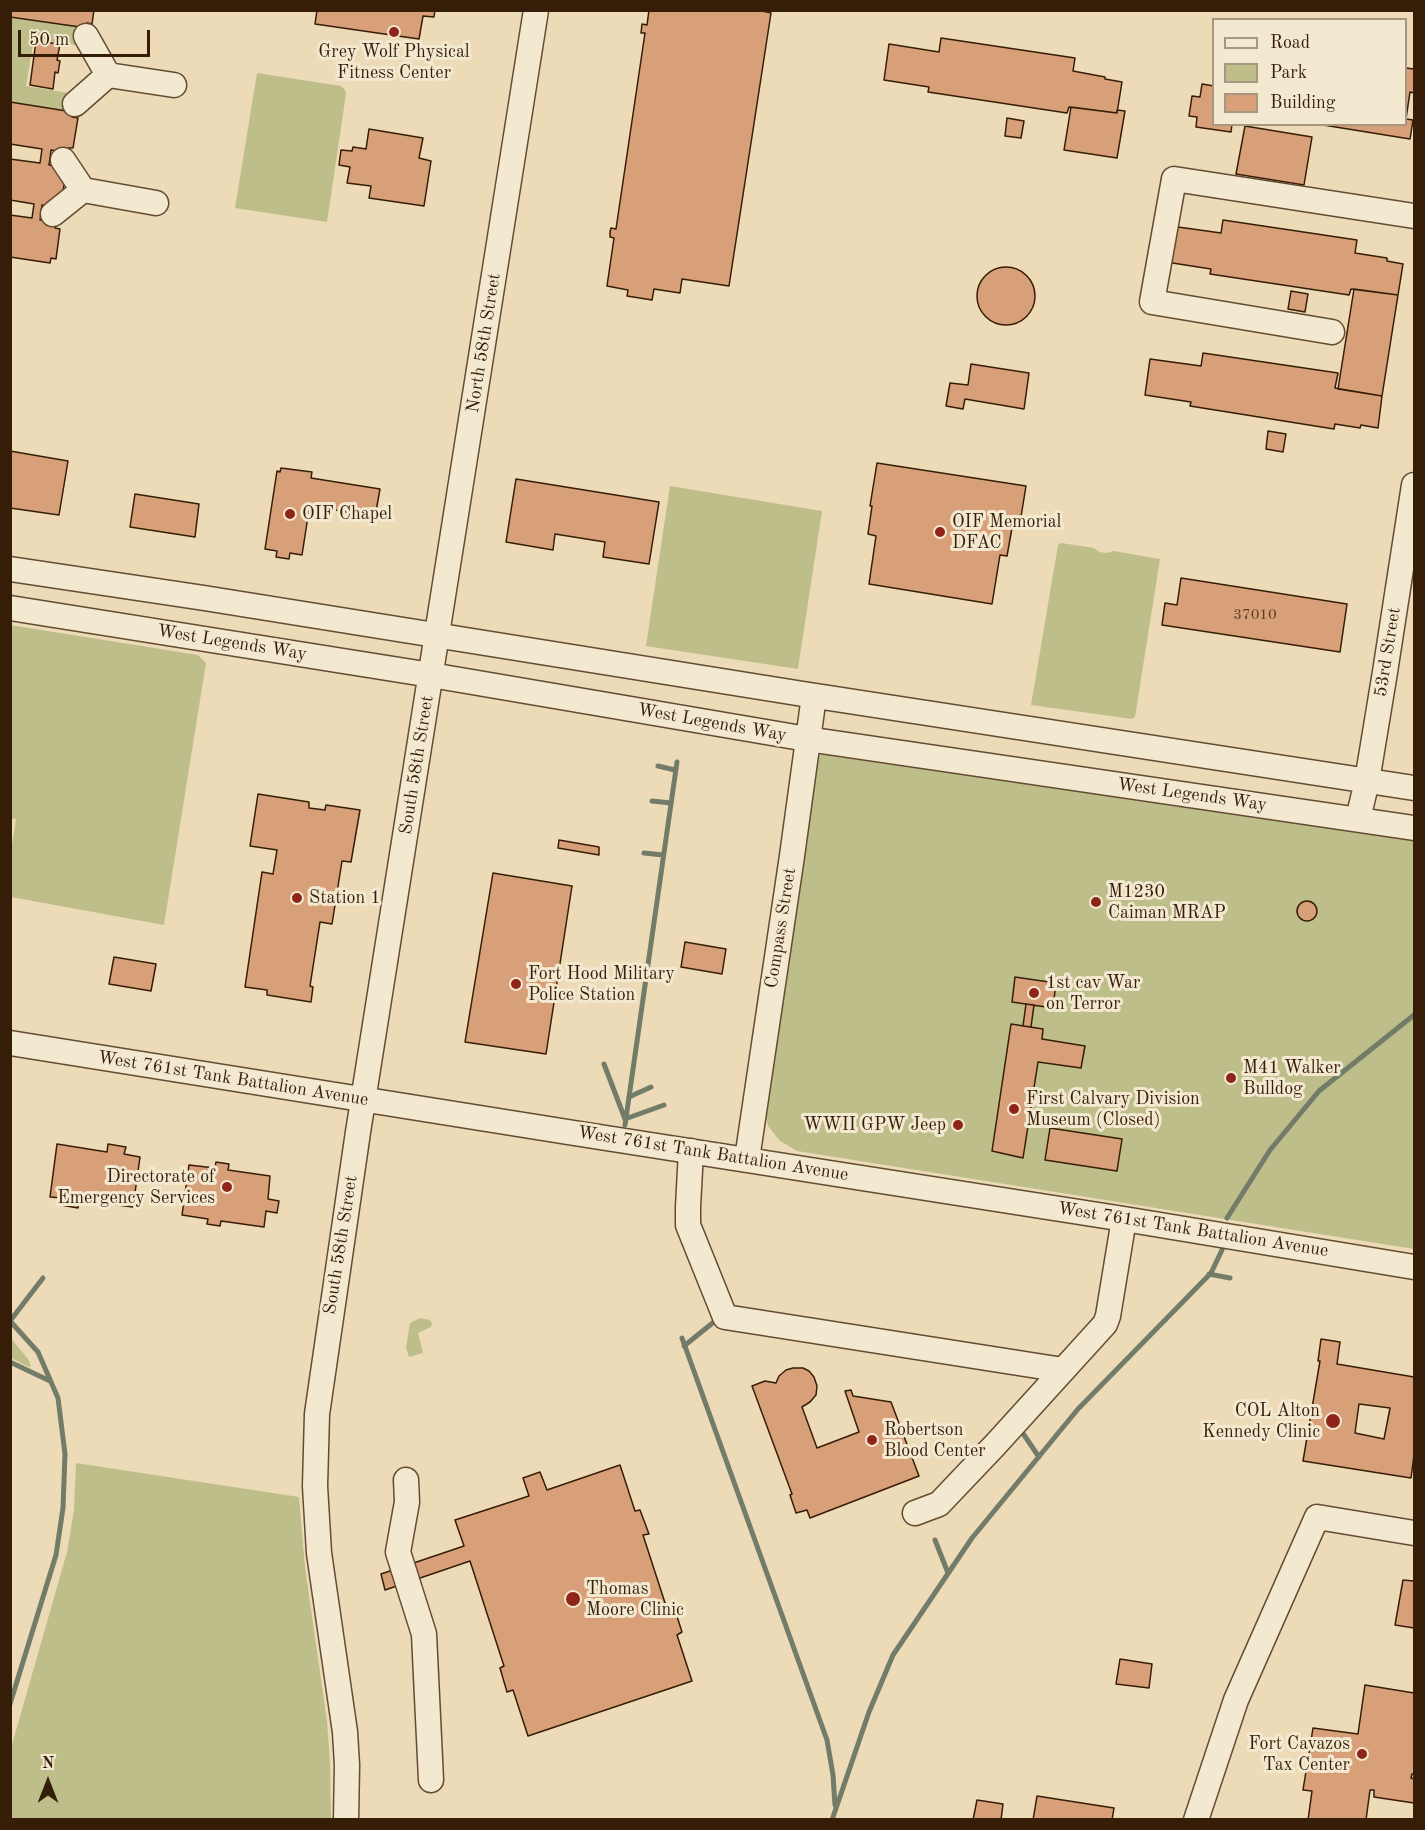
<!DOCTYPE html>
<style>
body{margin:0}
#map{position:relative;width:1425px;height:1830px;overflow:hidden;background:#eddbb7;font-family:"Old Standard TT",serif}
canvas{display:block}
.frame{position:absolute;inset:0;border:12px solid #361d07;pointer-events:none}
.legend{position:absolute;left:1212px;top:18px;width:195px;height:108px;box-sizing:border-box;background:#f3e8d0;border:2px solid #a79780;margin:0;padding:8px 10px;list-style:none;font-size:18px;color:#361d07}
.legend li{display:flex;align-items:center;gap:12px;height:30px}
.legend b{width:30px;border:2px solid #a79780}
.north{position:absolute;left:18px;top:1752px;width:60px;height:60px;-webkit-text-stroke:4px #f3e8d0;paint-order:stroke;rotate:0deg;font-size:16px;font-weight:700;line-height:24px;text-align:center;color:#361d07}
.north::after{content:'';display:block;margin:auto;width:21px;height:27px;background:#361d07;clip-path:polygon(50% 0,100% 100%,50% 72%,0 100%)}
.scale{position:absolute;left:18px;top:30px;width:132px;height:27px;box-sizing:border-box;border:3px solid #361d07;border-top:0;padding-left:8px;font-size:18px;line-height:21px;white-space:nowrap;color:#361d07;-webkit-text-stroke:4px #f3e8d0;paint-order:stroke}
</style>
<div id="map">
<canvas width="1425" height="1830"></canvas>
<div class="frame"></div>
<ul class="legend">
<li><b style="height:8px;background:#f3e8d0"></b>Road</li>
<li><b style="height:16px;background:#bebe8a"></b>Park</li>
<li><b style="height:16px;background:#d8a078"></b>Building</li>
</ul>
<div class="north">N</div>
<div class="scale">50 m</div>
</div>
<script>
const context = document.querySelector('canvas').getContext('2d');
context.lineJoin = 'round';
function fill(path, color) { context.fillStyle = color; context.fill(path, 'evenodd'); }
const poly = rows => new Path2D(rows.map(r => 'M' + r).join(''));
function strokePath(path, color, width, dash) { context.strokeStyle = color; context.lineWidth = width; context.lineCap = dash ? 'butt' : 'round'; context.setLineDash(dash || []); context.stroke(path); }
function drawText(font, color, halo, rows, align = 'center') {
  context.font = font + ' "Old Standard TT",serif'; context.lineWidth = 6; context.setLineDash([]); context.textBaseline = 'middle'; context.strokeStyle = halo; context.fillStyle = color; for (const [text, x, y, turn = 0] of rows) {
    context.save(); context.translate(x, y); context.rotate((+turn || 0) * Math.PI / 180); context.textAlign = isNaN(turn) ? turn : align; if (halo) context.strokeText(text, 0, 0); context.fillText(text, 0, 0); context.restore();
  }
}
fill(poly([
 [10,17,81,27,79,43,76,45,34,39,26,86,69,93,71,95,68,111,11,102],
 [257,73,341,86,345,90,346,94,327,222,235,208],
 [670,486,822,511,798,669,646,646],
 [1061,543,1094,548,1099,552,1107,553,1114,551,1160,559,1135,717,1132,719,1031,705,1058,545],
 [10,625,198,655,206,663,164,925,11,897,11,851,16,819,10,818],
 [831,750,1414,839,1414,1249,797,1151,780,1141,768,1126,764,1107,814,768,819,756],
 [420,1318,430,1320,432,1324,431,1327,418,1333,423,1353,409,1357,406,1348,410,1323],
 [10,1337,28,1359,31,1366,29,1367,11,1358],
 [76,1463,299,1497,305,1567,327,1721,330,1762,331,1819,11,1819,11,1748,67,1552,74,1510]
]), '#bebe8a');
strokePath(poly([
 [658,766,675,770],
 [652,801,671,803],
 [644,853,663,855],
 [604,1064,625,1119,664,1105],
 [629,1097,651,1087],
 [625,1125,677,762],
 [1227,1218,1270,1150,1319,1091,1414,1015],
 [1209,1274,1230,1278],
 [682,1338,827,1740,833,1775,835,1805],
 [684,1346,715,1321],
 [10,1362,50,1381],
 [1022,1432,1039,1457],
 [935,1540,948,1573],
 [10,1704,56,1555,63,1508,65,1454,58,1398,38,1352,10,1321,43,1278],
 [832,1820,869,1712,893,1655,972,1538,1078,1409,1211,1273,1222,1250]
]), '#727c69', 5);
const building = poly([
 [10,10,94,10,92,24,87,23,87,28,10,17,10,10],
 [317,10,435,10,434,17,423,16,419,39,315,24,317,10],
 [649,10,758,10,771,13,729,286,682,279,680,293,654,289,652,300,627,296,628,290,607,286,614,238,610,237,610,232,611,228,616,229,645,33,641,33,642,24,647,25,649,10],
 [941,38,1075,58,1073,71,1105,77,1105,79,1122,82,1117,113,1069,107,1067,113,928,92,929,87,884,80,889,44,939,52,941,38],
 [36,41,60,44,57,60,60,61,58,73,55,72,53,89,30,85,36,41],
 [1406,68,1414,69,1414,93,1410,92,1406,119,1413,120,1410,139,1317,124,1406,124,1406,68],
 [1202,84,1214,86,1214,124,1232,124,1231,132,1196,127,1197,117,1189,116,1192,96,1200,97,1202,84],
 [10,102,73,112,72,117,78,118,73,148,68,148,67,153,51,150,49,165,61,167,66,173,61,203,55,207,42,205,40,220,56,222,55,228,60,229,56,259,51,258,50,263,10,257,10,215,32,218,34,204,10,200,10,159,40,163,42,149,10,144,10,102],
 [1071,107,1117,113,1117,110,1125,111,1117,158,1064,150,1071,107],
 [1007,118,1024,121,1021,138,1005,136,1007,118],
 [1245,126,1312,137,1304,185,1236,174,1245,126],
 [369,129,423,138,419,158,431,161,424,206,369,198,371,186,347,183,350,167,339,165,341,150,352,151,353,147,366,149,369,129],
 [1223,220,1357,240,1355,253,1387,258,1387,261,1403,264,1398,295,1351,289,1349,295,1210,274,1211,269,1166,262,1171,226,1221,233,1223,220],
 '977 296a29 29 0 1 1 58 0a29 29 0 1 1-58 0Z',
 [1354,289,1398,295,1382,396,1338,389,1354,289],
 [1291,291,1308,294,1305,312,1288,309,1291,291],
 [1203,353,1338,373,1335,388,1382,396,1378,428,1361,425,1360,428,1335,424,1334,429,1190,406,1191,402,1145,395,1150,359,1201,366,1203,353],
 [971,364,1029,373,1024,409,965,399,963,409,946,406,950,383,968,385,971,364],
 [1268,431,1286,434,1283,452,1266,449,1268,431],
 [10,451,68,461,59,515,10,508,10,451],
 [877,463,1026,486,1019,529,1012,528,1007,556,1000,555,992,604,869,584,876,536,868,534,872,506,870,506,877,463],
 [281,468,312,472,311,478,380,489,375,517,318,507,318,511,309,510,302,555,290,553,289,559,276,557,277,551,265,549,277,471,280,472,281,468],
 [516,479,659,502,649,564,603,557,605,542,555,534,553,550,506,542,516,479],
 [135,494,199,504,195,537,130,527,135,494],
 [1181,578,1347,604,1340,652,1162,625,1165,603,1177,605,1181,578],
 [258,794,309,802,309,808,325,810,326,805,360,810,351,862,342,861,332,924,320,922,310,986,313,987,311,1002,267,995,267,990,245,987,262,872,273,874,277,850,250,846,258,794],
 [559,840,599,847,599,855,558,848,559,840],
 [493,873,572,886,546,1054,465,1042,493,873],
 '1297 911a10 10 0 1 1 20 0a10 10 0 1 1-20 0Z',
 [685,942,726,949,722,974,681,967,685,942],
 [114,957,156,964,151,991,109,984,114,957],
 [1015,977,1056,983,1053,1008,1012,1002,1015,977],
 [1026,1004,1034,1005,1031,1027,1023,1026,1026,1004],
 [1011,1024,1043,1029,1042,1039,1085,1046,1081,1068,1038,1062,1023,1158,992,1151,1011,1024],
 [1050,1128,1122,1139,1117,1171,1045,1160,1050,1128],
 [57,1144,107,1152,108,1144,126,1147,124,1154,140,1157,133,1207,79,1200,78,1208,61,1205,62,1198,50,1197,57,1144],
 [216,1162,229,1164,228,1170,270,1176,268,1199,279,1201,277,1213,266,1211,264,1227,221,1221,220,1226,207,1224,208,1219,182,1215,189,1165,215,1168,216,1162],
 [1321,1339,1340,1342,1337,1364,1414,1377,1414,1455,1411,1478,1303,1461,1320,1361,1318,1361,1321,1339],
 [1359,1404,1390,1408,1384,1439,1355,1433,1359,1404],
 [793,1368,803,1368,809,1371,814,1377,817,1386,816,1395,810,1402,802,1407,817,1448,859,1432,845,1391,851,1390,853,1396,891,1402,919,1476,810,1518,807,1510,796,1513,790,1495,792,1494,752,1386,765,1381,776,1383,779,1376,786,1370,793,1368],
 [620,1465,635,1511,640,1510,649,1534,643,1535,667,1609,674,1607,682,1632,677,1635,692,1681,528,1736,513,1690,507,1692,500,1668,504,1666,470,1561,385,1590,381,1574,464,1546,455,1520,529,1496,523,1478,540,1472,547,1490,620,1465],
 [1403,1580,1414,1581,1414,1628,1395,1625,1403,1580],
 [1120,1659,1152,1664,1149,1688,1116,1684,1120,1659],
 [1365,1685,1414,1693,1414,1774,1412,1774,1411,1778,1414,1779,1414,1803,1374,1797,1374,1790,1370,1790,1366,1820,1308,1820,1312,1791,1303,1790,1313,1728,1358,1734,1365,1685],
 [1037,1796,1114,1808,1112,1820,1033,1820,1037,1796],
 [977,1800,1003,1804,1001,1820,973,1820,977,1800]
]);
fill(building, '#d8a078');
strokePath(building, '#361d07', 1.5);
const minor = poly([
 [108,75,174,85],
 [75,104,108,75,86,36],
 [83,190,156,203],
 [53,214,83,190,63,160],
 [1332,332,1152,302,1174,179,1414,216],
 [10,569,204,598,803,694,1414,788],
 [10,608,431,675,807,739,1414,828],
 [1358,819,1367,781,1385,672,1414,485],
 [10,1043,574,1133,1124,1219,1414,1267],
 [691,1151,688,1207,688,1225,725,1317,1063,1370],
 [747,1159,792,856,814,696],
 [406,1480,407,1502,398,1552,424,1634,431,1780],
 [915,1513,939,1504,996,1444,1105,1324,1108,1316,1124,1219],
 [346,1820,347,1765,345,1732,319,1553,315,1486,317,1414,358,1132,536,10],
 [1196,1820,1236,1700,1317,1517,1414,1533]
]);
strokePath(minor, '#644c33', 27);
strokePath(minor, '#f3e8d0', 24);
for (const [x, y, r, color] of [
 [394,32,6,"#8f2418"],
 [290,514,6,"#8f2418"],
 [940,532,6,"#8f2418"],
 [297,898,6,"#8f2418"],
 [1096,902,6,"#8f2418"],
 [516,984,6,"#8f2418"],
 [1034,993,6,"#8f2418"],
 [1231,1078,6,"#8f2418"],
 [1014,1109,6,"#8f2418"],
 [958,1125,6,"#8f2418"],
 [227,1187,6,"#8f2418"],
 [1333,1421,8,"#8f2418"],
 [872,1440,6,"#8f2418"],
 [573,1599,8,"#8f2418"],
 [1362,1754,6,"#8f2418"]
]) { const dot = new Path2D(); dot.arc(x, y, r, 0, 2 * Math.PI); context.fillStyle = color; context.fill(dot); strokePath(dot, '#f3e8d0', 2); }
drawText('15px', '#5e3e23', null, [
 ["37010",1255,615]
]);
drawText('18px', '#361d07', '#f3e8d0', [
 ["Grey Wolf Physical",394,52,"center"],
 ["Fitness Center",394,73,"center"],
 ["OIF Chapel",302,514],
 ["OIF Memorial",952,522],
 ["DFAC",952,543],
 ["M1230",1108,892],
 ["Caiman MRAP",1108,913],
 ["Station 1",309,898],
 ["Fort Hood Military",528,974],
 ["Police Station",528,995],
 ["1st cav War",1046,983],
 ["on Terror",1046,1004],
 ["M41 Walker",1243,1068],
 ["Bulldog",1243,1089],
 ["First Calvary Division",1026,1099],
 ["Museum (Closed)",1026,1120],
 ["WWII GPW Jeep",946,1125,"right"],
 ["Directorate of",215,1177,"right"],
 ["Emergency Services",215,1198,"right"],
 ["COL Alton",1320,1411,"right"],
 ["Kennedy Clinic",1320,1432,"right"],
 ["Robertson",884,1430],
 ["Blood Center",884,1451],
 ["Thomas",586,1589],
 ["Moore Clinic",586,1610],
 ["Fort Cavazos",1350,1744,"right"],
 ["Tax Center",1350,1765,"right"]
], 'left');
drawText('18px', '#361d07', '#f3e8d0', [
 ["North 58th Street",484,343,-81],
 ["West Legends Way",232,643,9],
 ["53rd Street",1388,652,-81],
 ["West Legends Way",712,723,10],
 ["South 58th Street",417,765,-81],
 ["West Legends Way",1192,795,8],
 ["Compass Street",781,928,-81],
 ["West 761st Tank Battalion Avenue",233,1079,9],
 ["West 761st Tank Battalion Avenue",713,1154,9],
 ["West 761st Tank Battalion Avenue",1193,1230,9],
 ["South 58th Street",341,1245,-81]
]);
</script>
